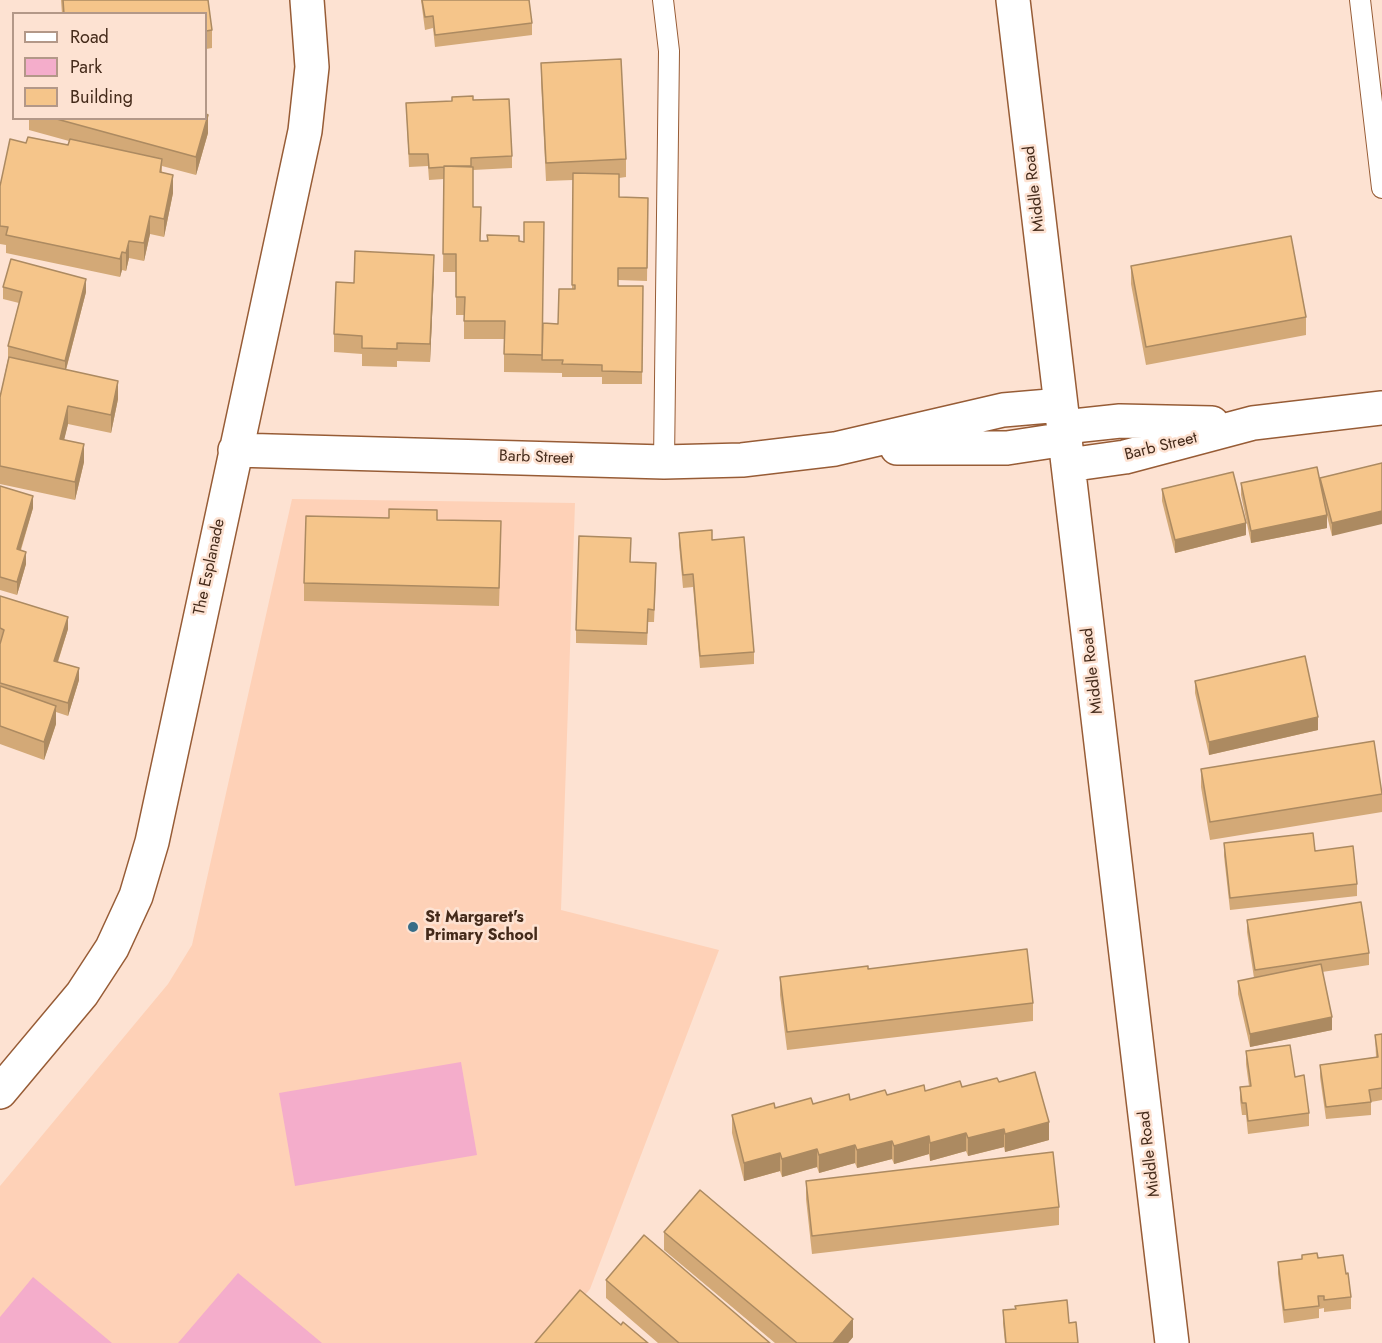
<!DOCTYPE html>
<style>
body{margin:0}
#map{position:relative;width:1382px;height:1343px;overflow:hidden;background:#fde2d2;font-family:Jost,sans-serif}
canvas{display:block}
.legend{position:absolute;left:12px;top:12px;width:195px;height:108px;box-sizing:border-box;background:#fde2d2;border:2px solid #b39888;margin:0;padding:8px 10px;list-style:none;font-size:18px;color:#442a1a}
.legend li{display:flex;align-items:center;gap:12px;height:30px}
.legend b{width:30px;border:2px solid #b39888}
</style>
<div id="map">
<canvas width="1382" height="1343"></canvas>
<ul class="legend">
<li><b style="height:8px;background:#fff"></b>Road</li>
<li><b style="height:16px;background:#f4adcb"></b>Park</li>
<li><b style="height:16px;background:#f5c58a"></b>Building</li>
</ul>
</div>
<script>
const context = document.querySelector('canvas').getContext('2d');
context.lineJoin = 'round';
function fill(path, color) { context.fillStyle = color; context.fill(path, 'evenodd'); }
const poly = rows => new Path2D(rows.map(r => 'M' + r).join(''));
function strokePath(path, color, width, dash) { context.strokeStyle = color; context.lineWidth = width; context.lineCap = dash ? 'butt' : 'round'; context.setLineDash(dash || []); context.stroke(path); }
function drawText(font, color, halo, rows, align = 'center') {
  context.font = font + ' Jost,sans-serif'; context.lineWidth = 5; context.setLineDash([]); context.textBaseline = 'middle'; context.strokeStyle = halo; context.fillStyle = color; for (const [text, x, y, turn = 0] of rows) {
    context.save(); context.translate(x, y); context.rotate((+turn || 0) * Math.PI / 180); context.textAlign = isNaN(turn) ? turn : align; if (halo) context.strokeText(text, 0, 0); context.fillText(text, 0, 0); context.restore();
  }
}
fill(poly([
 [292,499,575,503,561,910,719,950,590,1289,544,1343,0,1343,0,1186,168,984,192,945]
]), '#fed1b7');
fill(poly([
 [461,1062,477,1155,295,1186,279,1093],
 [238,1273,322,1343,178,1343],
 [33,1277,112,1343,0,1343,0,1317]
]), '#f4adcb');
const service = poly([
 [663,0,669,51,664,462],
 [1360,0,1382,188]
]);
const minor = poly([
 [1013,0,1172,1343],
 [1064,427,1120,421,1212,423],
 [897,448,1007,448,1066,439],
 [235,450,664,462,742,460,835,449,1003,410,1061,405],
 [1068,465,1125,457,1253,423,1382,408],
 [0,1092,82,994,112,948,136,896,152,842,305,131,312,67,307,0]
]);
strokePath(service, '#975c36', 22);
strokePath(minor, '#975c36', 36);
strokePath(service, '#fff', 20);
strokePath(minor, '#fff', 33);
fill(poly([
 [61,0,208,0,212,30,212,48,206,49,206,14,62,14],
 [421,0,529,0,532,23,532,35,435,47,433,28,425,30],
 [541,63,626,159,626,177,619,178,619,197,648,198,647,281,618,280,618,286,643,286,642,384,602,384,602,377,562,377,562,373,504,372,504,339,464,339,464,315,456,315,456,272,443,272,444,179,429,180,428,166,409,167,406,103,473,100,512,156,512,168,473,170,473,207,480,241,519,241,543,323,558,324,572,289,573,180,546,181,541,81],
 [29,118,206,118,208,133,196,175,162,166,162,172,173,193,164,237,150,234,144,261,129,258,126,271,122,270,120,277,6,253,6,245,0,244,0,186,26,143,68,145,69,141,29,130],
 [1131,266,1306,317,1306,335,1146,365,1131,284],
 [434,273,430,362,397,361,397,367,362,366,362,354,334,352,334,334,354,283],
 [3,287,86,292,66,370,118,399,111,433,68,424,64,439,84,462,75,500,0,484,0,397,8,359,8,346,19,303,3,299],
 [1382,463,1332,536,1327,516,1327,528,1251,543,1241,495,1241,483,1320,484,1320,478],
 [0,486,33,508,21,550,26,564,17,595,0,590],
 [1162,489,1246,535,1175,553,1162,501],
 [437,520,501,539,499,606,304,601,304,583],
 [679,533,712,540,754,652,754,664,700,668,693,587,683,588,679,545],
 [630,562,656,576,654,622,648,622,647,645,576,643,576,630],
 [0,596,68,629,58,662,79,680,68,716,56,712,56,724,44,760,0,744,0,644,1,641,0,641],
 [1195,681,1318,730,1209,755,1195,693],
 [1201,769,1382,791,1382,812,1210,840,1201,787],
 [1224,843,1315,851,1357,884,1357,896,1230,910,1224,856],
 [1247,920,1369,953,1369,965,1322,972,1332,1030,1250,1047,1238,994,1238,981,1254,978,1247,932],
 [868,969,1033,1003,1033,1021,787,1050,780,995,780,977],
 [1382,1034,1382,1100,1371,1102,1371,1115,1326,1119,1320,1077,1320,1065,1376,1057,1375,1035],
 [1246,1051,1295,1077,1309,1113,1309,1126,1248,1134,1246,1115,1242,1115,1240,1100,1240,1087,1249,1086,1246,1064],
 [999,1082,1049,1140,1005,1152,1004,1147,968,1156,966,1151,930,1161,929,1154,894,1164,892,1159,857,1168,855,1163,819,1173,817,1167,782,1177,780,1171,744,1181,732,1133,732,1115,775,1108],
 [806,1181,1059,1207,1059,1225,812,1254,806,1199],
 [664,1232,853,1337,848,1343,775,1343,664,1250],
 [1318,1258,1346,1274,1351,1297,1351,1309,1324,1312,1324,1308,1319,1309,1319,1318,1284,1323,1278,1274,1278,1262],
 [606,1280,770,1343,658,1343,606,1298],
 [1015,1306,1069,1323,1078,1343,1005,1343,1003,1323,1003,1310,1015,1309]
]), '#d3a977');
fill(poly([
 [208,115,208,133,196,175,196,157],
 [173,175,173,193,164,237,164,219],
 [150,216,150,234,144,261,144,243],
 [129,241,129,258,126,271,126,253],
 [122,252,122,270,120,277,120,259],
 [434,255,434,273,430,362,430,344],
 [86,279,86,292,65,373,65,361],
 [118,381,118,399,111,433,111,415],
 [68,406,68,424,60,457,60,439],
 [84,444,84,462,75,500,75,482],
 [33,496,33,508,17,561,17,549],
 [1382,511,1382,524,1332,536,1332,523],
 [1327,515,1327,528,1251,543,1251,531],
 [1246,523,1246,535,1175,553,1175,540],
 [26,552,26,564,17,595,17,582],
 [68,617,68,629,54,673,54,661],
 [79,668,79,680,68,716,68,703],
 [56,706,56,724,44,760,44,742],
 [1318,717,1318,730,1209,755,1209,742],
 [1332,1017,1332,1030,1250,1047,1250,1034],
 [1049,1122,1049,1140,1005,1152,1005,1134],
 [1004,1129,1004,1147,968,1156,968,1138],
 [966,1133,966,1151,930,1161,930,1143],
 [929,1136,929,1154,894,1164,894,1146],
 [892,1141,892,1159,857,1168,857,1150],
 [855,1145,855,1163,819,1173,819,1155],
 [817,1149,817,1167,782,1177,782,1159],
 [780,1153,780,1171,744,1181,744,1163],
 [853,1319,853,1337,848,1343,833,1343]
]), '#ac8a61');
const building = poly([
 [63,0,208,0,212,30,206,31,206,14,64,14,63,0],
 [422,0,529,0,532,23,435,35,433,16,425,17,422,0],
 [621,59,626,159,546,163,541,63,621,59],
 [473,96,473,100,509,99,512,156,471,158,471,166,444,166,444,167,429,168,428,154,409,154,406,103,452,101,452,97,473,96],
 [206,114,208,115,196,157,53,118,206,118,206,114],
 [28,137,68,145,70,139,162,159,160,172,173,175,164,219,150,216,144,243,129,241,126,253,122,252,120,259,6,235,8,227,0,226,0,186,10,139,26,143,28,137],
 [444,166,473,167,473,207,481,207,480,241,488,241,487,235,519,236,519,241,524,242,524,222,544,222,542,355,504,354,505,321,464,321,465,297,456,297,456,254,443,254,444,166],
 [573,173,619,174,619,197,648,198,647,268,618,268,618,286,643,286,642,372,602,371,602,365,562,364,563,360,542,360,543,323,558,324,559,289,575,289,575,285,572,285,573,173],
 [1291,236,1306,317,1146,347,1131,266,1291,236],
 [355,251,434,255,430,344,397,343,397,349,362,348,362,336,334,334,336,282,354,283,355,251],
 [11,259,86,279,65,361,8,346,22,292,3,287,11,259],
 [9,357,118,381,111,415,68,406,60,439,84,444,75,482,0,466,0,397,9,357],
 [1382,463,1382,511,1332,523,1320,478,1382,463],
 [1317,467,1327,515,1251,531,1241,483,1317,467],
 [1233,472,1246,523,1175,540,1162,489,1233,472],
 [0,486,33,496,17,549,26,552,17,582,0,577,0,486],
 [389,509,437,510,437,520,501,521,499,588,304,583,306,516,389,518,389,509],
 [712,530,712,540,744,537,754,652,700,656,693,574,683,575,679,533,712,530],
 [579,536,631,538,630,562,656,563,654,610,648,609,647,633,576,630,579,536],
 [0,596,68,617,54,661,79,668,68,703,0,683,0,644,4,630,0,628,0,596],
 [1305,656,1318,717,1209,742,1195,681,1305,656],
 [0,686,56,706,44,742,0,726,0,686],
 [1374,741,1382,794,1210,822,1201,769,1374,741],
 [1313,833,1315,851,1353,846,1357,884,1230,898,1224,843,1313,833],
 [1361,902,1369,953,1255,970,1247,920,1361,902],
 [1027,949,1033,1003,787,1032,780,977,868,966,868,969,1027,949],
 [1321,964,1332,1017,1250,1034,1238,981,1321,964],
 [1382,1034,1382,1088,1369,1090,1371,1102,1326,1107,1320,1065,1378,1057,1375,1035,1382,1034],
 [1290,1045,1295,1077,1304,1075,1309,1113,1248,1121,1246,1103,1242,1103,1240,1087,1251,1086,1246,1051,1290,1045],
 [1035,1072,1049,1122,1005,1134,1004,1129,968,1138,966,1133,930,1143,929,1136,894,1146,892,1141,857,1150,855,1145,819,1155,817,1149,782,1159,780,1153,744,1163,732,1115,774,1103,775,1108,811,1098,813,1104,849,1094,850,1100,885,1090,887,1095,924,1085,925,1091,960,1081,962,1087,997,1078,999,1082,1035,1072],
 [1053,1152,1059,1207,812,1236,806,1181,1053,1152],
 [700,1190,853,1319,833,1343,797,1343,664,1232,700,1190],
 [644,1235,770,1343,679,1343,606,1280,644,1235],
 [1317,1253,1318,1258,1343,1255,1346,1274,1348,1273,1351,1297,1324,1300,1324,1296,1318,1296,1319,1306,1284,1310,1278,1262,1302,1259,1302,1255,1317,1253],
 [580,1290,621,1325,623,1322,648,1343,535,1343,580,1290],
 [1067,1300,1069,1323,1076,1322,1078,1343,1006,1343,1003,1310,1016,1309,1015,1306,1067,1300]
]);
fill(building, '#f5c58a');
strokePath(building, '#ac8a61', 1.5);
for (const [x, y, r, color] of [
 [413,927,6,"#376d88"]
]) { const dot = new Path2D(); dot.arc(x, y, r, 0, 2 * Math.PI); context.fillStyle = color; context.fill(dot); strokePath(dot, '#fde2d2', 2); }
drawText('16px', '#442a1a', '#fde2d2', [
 ["Middle Road",1035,189,-97],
 ["Barb Street",1161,447,-14],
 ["Barb Street",536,458,2],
 ["The Esplanade",210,567,-78],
 ["Middle Road",1093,671,-97],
 ["Middle Road",1150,1154,-97]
]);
drawText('bold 16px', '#442a1a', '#fde2d2', [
 ["St Margaret's",425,918],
 ["Primary School",425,936]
], 'left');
</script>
